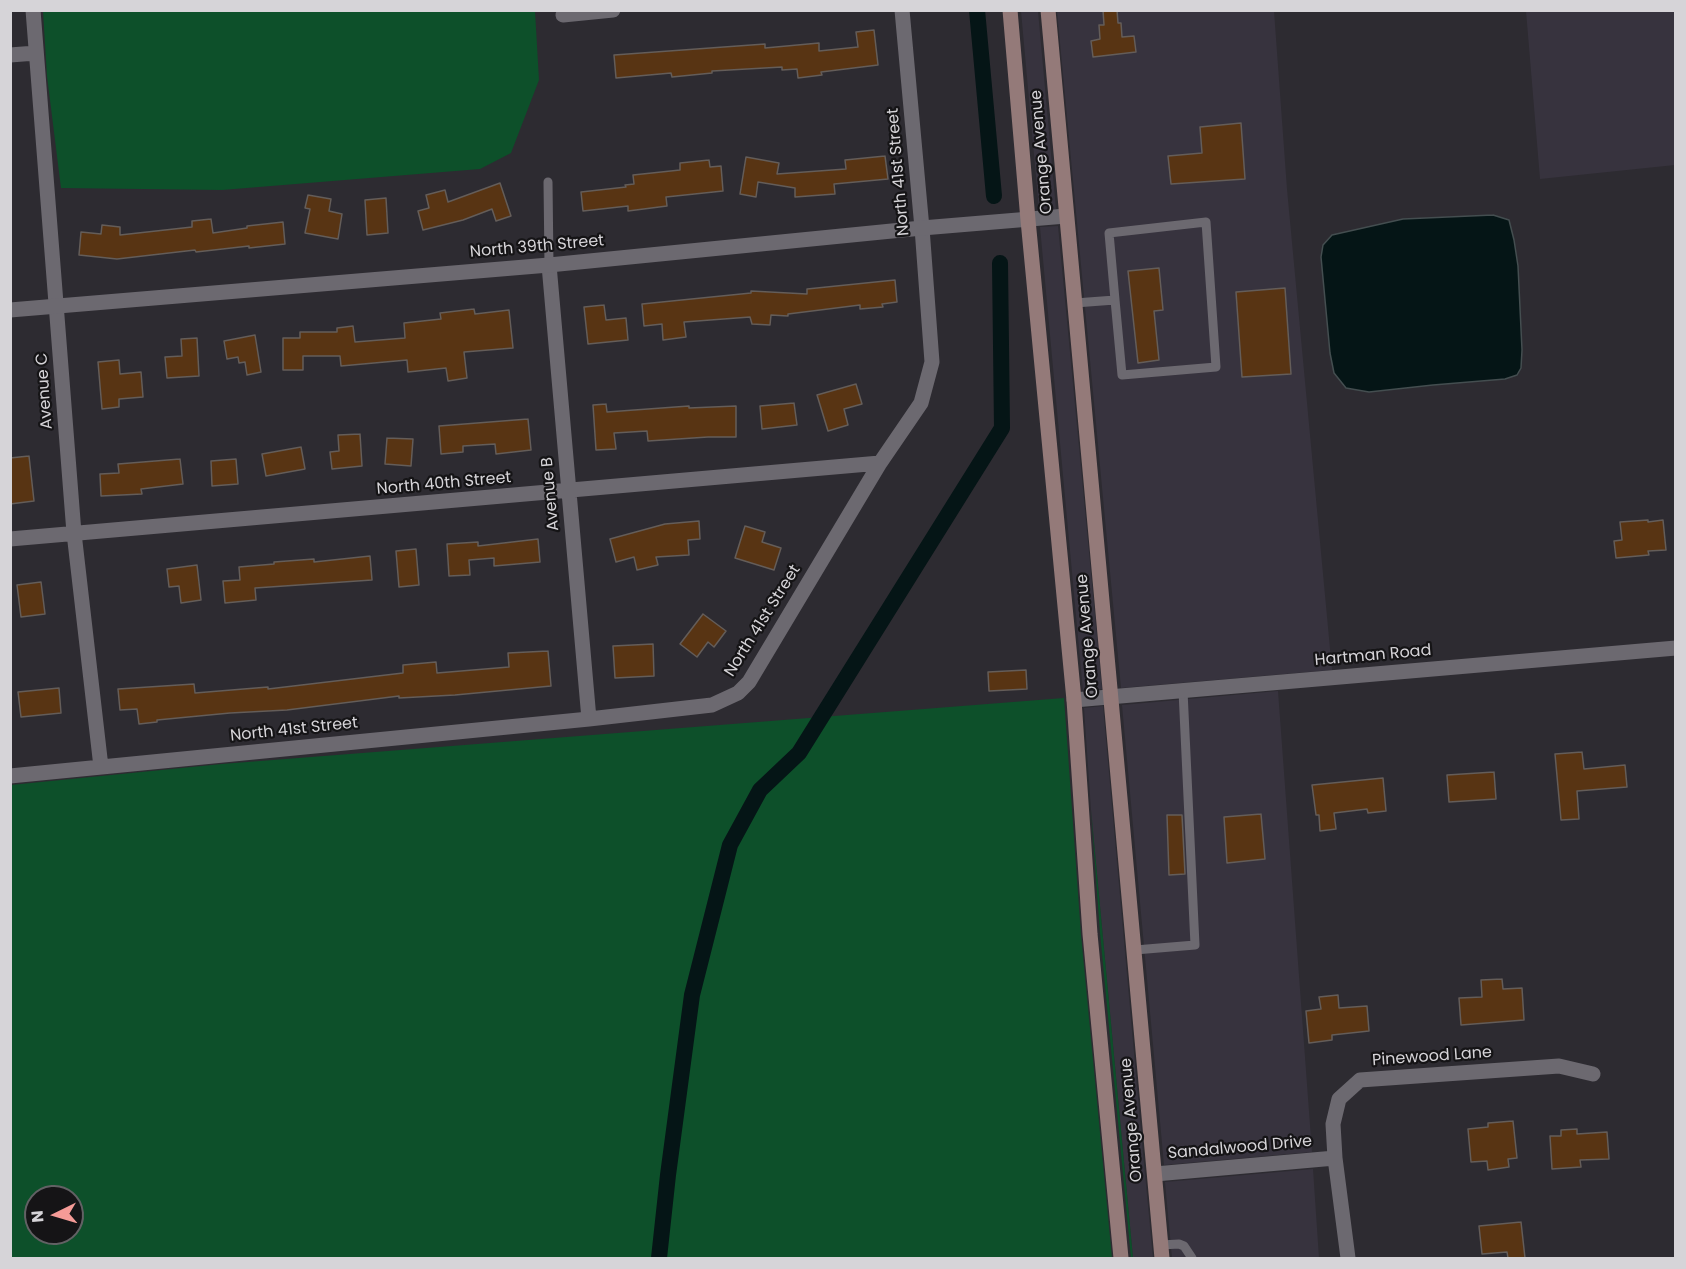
<!DOCTYPE html>
<style>
body{margin:0}
#map{position:relative;width:1686px;height:1269px;overflow:hidden;background:#2d2b31;font-family:Poppins,sans-serif}
canvas{display:block}
.frame{position:absolute;inset:0;border:12px solid #d6d4d8;pointer-events:none}
.north{position:absolute;left:24px;top:1185px;width:60px;height:60px;box-sizing:border-box;background:#151416;border:2px solid #626164;border-radius:50%;rotate:265deg;font-size:16px;font-weight:700;line-height:24px;text-align:center;color:#d6d4d8}
.north::after{content:'';display:block;margin:auto;width:21px;height:27px;background:#f59b97;clip-path:polygon(50% 0,100% 100%,50% 72%,0 100%)}
</style>
<div id="map">
<canvas width="1686" height="1269"></canvas>
<div class="frame"></div>
<div class="north">N</div>
</div>
<script>
const context = document.querySelector('canvas').getContext('2d');
context.lineJoin = 'round';
function fill(path, color) { context.fillStyle = color; context.fill(path, 'evenodd'); }
const poly = rows => new Path2D(rows.map(r => 'M' + r).join(''));
function strokePath(path, color, width, dash) { context.strokeStyle = color; context.lineWidth = width; context.lineCap = dash ? 'butt' : 'round'; context.setLineDash(dash || []); context.stroke(path); }
function drawText(font, color, halo, rows, align = 'center') {
  context.font = font + ' Poppins,sans-serif'; context.lineWidth = 4.5; context.setLineDash([]); context.textBaseline = 'middle'; context.strokeStyle = halo; context.fillStyle = color; for (const [text, x, y, turn = 0] of rows) {
    context.save(); context.translate(x, y); context.rotate((+turn || 0) * Math.PI / 180); context.textAlign = isNaN(turn) ? turn : align; if (halo) context.strokeText(text, 0, 0); context.fillText(text, 0, 0); context.restore();
  }
}
fill(poly([
 [1021,11,1038,11,1056,209,1039,210],
 [1057,11,1274,11,1287,189,1332,670,1121,688],
 [1526,11,1675,11,1675,165,1540,179],
 [1058,226,1102,689,1083,691,1040,227],
 [1278,691,1312,1152,1164,1165,1122,705],
 [1103,706,1142,1142,1153,1258,1133,1258,1091,810,1084,708],
 [1313,1169,1319,1258,1172,1258,1165,1182]
]), '#37333e');
fill(poly([
 [43,11,535,11,539,80,511,153,480,169,222,190,61,188,47,76],
 [1064,698,1081,935,1112,1258,11,1258,11,785,222,764],
 [36,1197,72,1197,72,1233,36,1233],
 [1091,810,1133,1258,1131,1258,1100,933]
]), '#0d502a');
const water = poly([
 [1493,215,1509,220,1514,240,1518,266,1522,350,1521,368,1517,375,1505,379,1433,385,1369,392,1346,388,1334,373,1330,353,1321,257,1323,245,1332,235,1403,219,1493,215]
]);
fill(water, '#051516');
strokePath(water, '#444e50', 1.5);
strokePath(poly([
 [977,10,994,196],
 [659,1258,668,1175,692,995,730,845,760,790,799,753,1002,428,1000,263]
]), '#051516', 16);
const building = poly([
 [1103,10,1117,10,1118,23,1121,23,1122,37,1134,36,1136,52,1093,57,1091,41,1100,39,1099,25,1104,25,1103,10],
 [874,30,878,65,821,72,822,75,798,78,797,69,782,70,782,67,712,71,712,73,672,77,671,73,616,78,614,55,765,44,765,48,819,43,819,51,858,47,856,32,874,30],
 [1241,123,1245,179,1171,184,1168,156,1202,153,1200,127,1241,123],
 [885,156,888,179,834,184,835,194,795,197,795,188,758,182,756,197,740,194,746,157,779,163,777,174,846,169,845,160,885,156],
 [709,160,710,167,721,166,723,191,666,197,667,206,628,211,628,206,583,211,581,192,626,187,625,185,634,184,633,175,680,170,680,163,709,160],
 [500,183,511,216,496,221,492,209,463,220,423,230,418,211,429,208,426,195,445,190,448,202,500,183],
 [308,195,331,199,329,211,342,214,338,239,305,233,310,209,305,208,308,195],
 [386,198,388,233,367,235,365,200,386,198],
 [211,219,213,233,247,228,247,226,283,222,285,244,249,248,249,246,196,252,195,250,117,259,79,255,81,232,101,234,102,225,120,227,120,235,192,227,192,221,211,219],
 [1159,268,1163,310,1154,311,1159,360,1138,363,1128,271,1159,268],
 [895,280,897,302,882,304,883,307,860,309,860,305,788,314,788,316,771,315,770,325,752,324,750,317,684,322,686,337,663,340,662,324,644,326,642,304,751,293,751,291,807,294,807,289,895,280],
 [1285,288,1291,374,1242,377,1236,292,1285,288],
 [604,305,606,320,626,318,628,340,588,344,584,307,604,305],
 [474,309,475,314,509,310,513,348,464,352,467,378,448,381,446,368,408,372,407,360,341,366,340,356,303,356,303,370,283,370,283,338,300,338,300,332,337,332,337,328,353,326,355,342,405,338,404,323,441,319,440,313,474,309],
 [255,335,261,372,247,375,245,362,239,363,238,357,227,359,224,341,255,335],
 [197,338,199,376,167,378,165,357,182,356,181,339,197,338],
 [119,360,120,374,141,372,143,397,119,399,119,407,102,409,98,362,119,360],
 [856,384,862,404,844,409,848,425,828,431,817,395,856,384],
 [794,403,797,425,762,429,760,406,794,403],
 [606,404,607,412,689,406,689,408,736,406,736,437,708,437,648,441,647,431,614,433,616,449,596,450,593,405,606,404],
 [528,419,531,450,496,454,495,444,463,446,463,452,441,454,439,426,528,419],
 [360,434,362,466,332,469,330,452,339,451,338,435,360,434],
 [387,438,413,439,411,466,385,464,387,438],
 [301,447,305,469,266,476,262,454,301,447],
 [29,456,34,501,10,504,10,458,29,456],
 [180,459,183,484,141,489,142,494,101,496,100,474,119,473,118,464,180,459],
 [236,459,238,484,212,486,211,461,236,459],
 [1648,520,1648,522,1663,520,1666,550,1648,551,1649,555,1616,558,1614,541,1622,540,1620,522,1648,520],
 [699,521,700,539,688,540,689,555,656,557,658,565,637,570,634,557,616,562,610,539,665,524,699,521],
 [745,526,765,532,762,542,781,548,774,570,735,558,745,526],
 [538,539,540,562,494,566,494,558,469,560,470,575,449,576,447,544,478,542,478,546,538,539],
 [416,549,419,585,399,587,396,551,416,549],
 [370,556,372,580,255,588,256,600,225,603,223,581,240,580,239,567,274,564,274,562,314,559,314,562,370,556],
 [197,565,201,600,181,603,179,586,169,587,167,569,197,565],
 [41,582,45,614,21,617,17,585,41,582],
 [703,614,726,631,714,647,708,642,697,657,680,644,703,614],
 [653,644,654,676,615,678,613,646,653,644],
 [548,651,551,686,455,695,399,698,399,696,287,710,230,713,157,720,157,722,139,724,137,709,120,710,118,689,194,684,195,693,268,687,268,689,403,673,403,665,436,662,437,673,509,667,508,653,548,651],
 [1026,670,1027,689,989,691,988,672,1026,670],
 [59,688,61,713,21,717,18,692,59,688],
 [1582,752,1584,769,1625,765,1627,787,1577,791,1579,819,1561,820,1555,754,1582,752],
 [1494,772,1496,799,1449,802,1447,775,1494,772],
 [1383,778,1386,811,1368,813,1367,809,1334,813,1336,829,1320,831,1319,815,1316,815,1312,785,1383,778],
 [1261,814,1265,859,1227,863,1224,817,1261,814],
 [1167,815,1182,815,1185,874,1169,875,1167,815],
 [1502,979,1503,989,1522,988,1524,1020,1461,1025,1459,998,1482,997,1481,980,1502,979],
 [1338,995,1339,1008,1367,1006,1369,1031,1332,1035,1332,1040,1309,1043,1306,1011,1321,1009,1319,997,1338,995],
 [1513,1121,1517,1158,1508,1159,1509,1167,1488,1170,1487,1161,1471,1162,1468,1129,1488,1127,1488,1123,1513,1121],
 [1577,1129,1577,1134,1607,1132,1609,1159,1580,1160,1581,1167,1552,1169,1550,1136,1561,1136,1561,1130,1577,1129],
 [1521,1222,1525,1258,1508,1258,1507,1252,1482,1254,1479,1226,1521,1222]
]);
fill(building, '#583413');
strokePath(building, '#645d59', 1.5);
strokePath(poly([
 [548,182,549,265],
 [1075,303,1115,300,1109,233,1206,222,1216,367,1122,375,1115,300],
 [1135,950,1195,945,1183,691],
 [1161,1245,1179,1244,1184,1246,1192,1258]
]), '#6c6970', 9);
strokePath(poly([
 [33,10,74,533,101,767],
 [563,15,613,10],
 [10,55,36,53],
 [549,265,589,719],
 [10,539,880,463],
 [10,776,589,719,712,705,738,693,749,682,880,463,921,403,932,362,922,228,902,10],
 [1155,1174,1335,1158],
 [1348,1258,1335,1158,1333,1124,1339,1099,1360,1080,1559,1066,1593,1074]
]), '#6c6970', 15);
strokePath(poly([
 [10,310,549,265,922,228,1066,216],
 [1074,700,1676,648]
]), '#6c6970', 15);
strokePath(poly([
 [1010,10,1028,220,1074,700,1090,934,1121,1258],
 [1048,10,1162,1258]
]), '#947a79', 15);
drawText('16px', '#d6d4d8', '#151416', [
 ["Orange Avenue",1042,152,-95],
 ["North 41st Street",899,172,-95],
 ["North 39th Street",537,247,-5],
 ["Avenue C",45,391,-94],
 ["North 40th Street",444,484,-5],
 ["Avenue B",551,494,-95],
 ["North 41st Street",763,621,-58],
 ["Orange Avenue",1088,636,-95],
 ["Hartman Road",1373,656,-5],
 ["North 41st Street",294,730,-6],
 ["Pinewood Lane",1432,1057,-4],
 ["Orange Avenue",1132,1120,-95],
 ["Sandalwood Drive",1240,1148,-5]
]);
</script>
